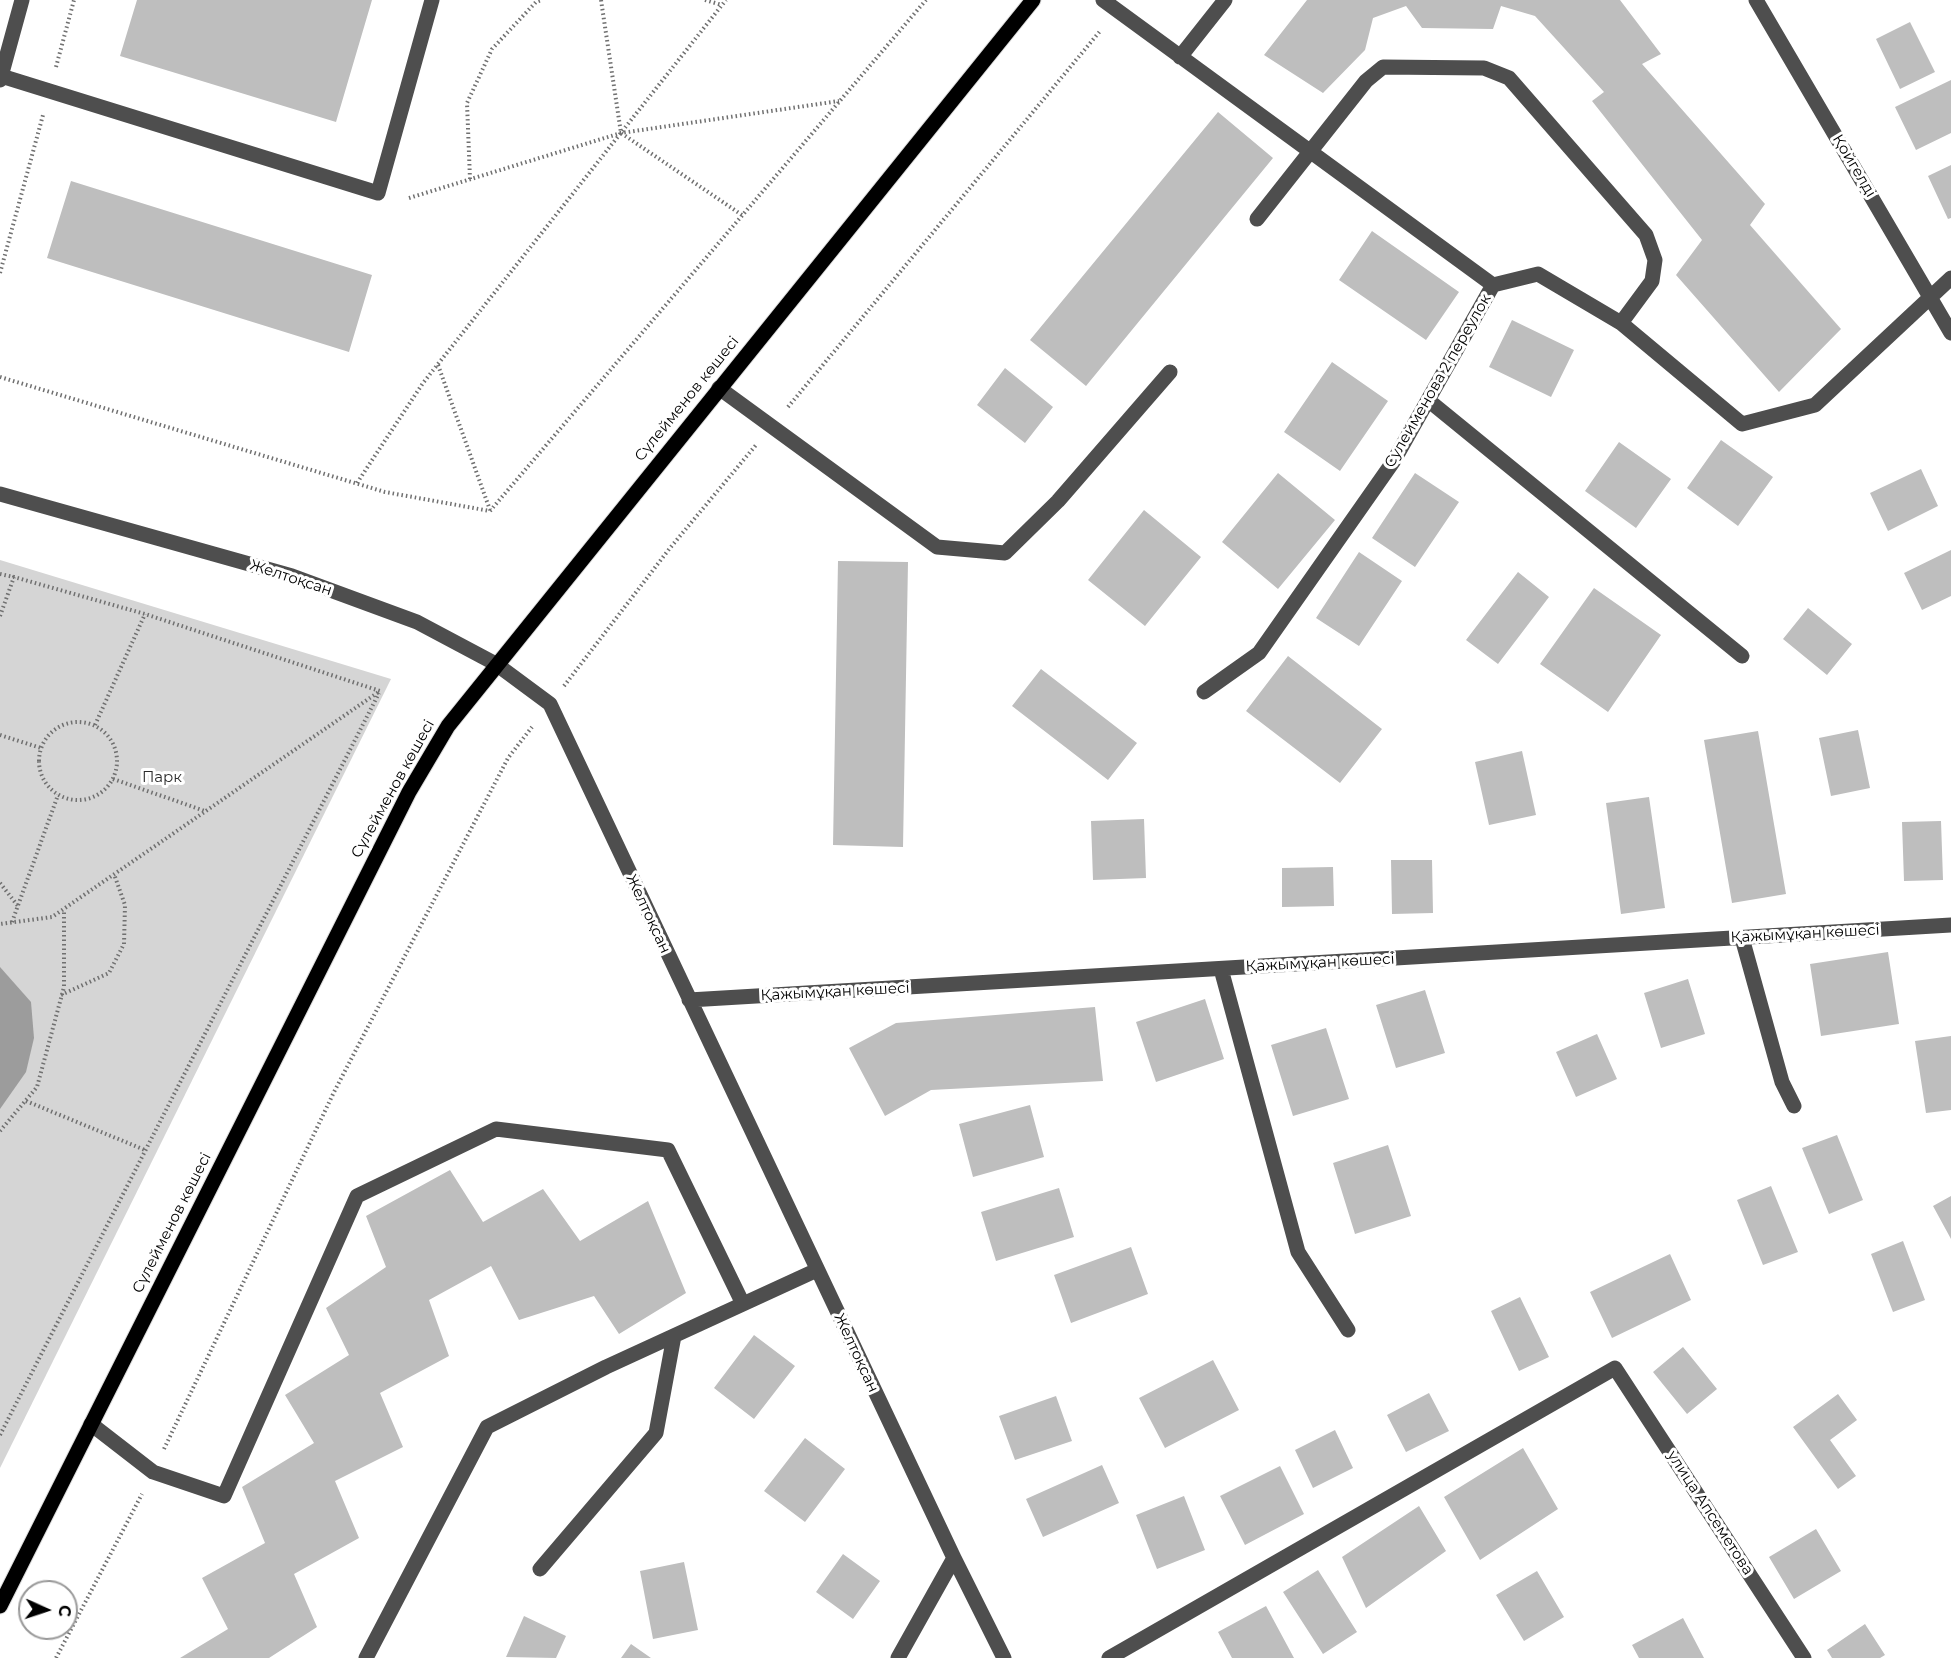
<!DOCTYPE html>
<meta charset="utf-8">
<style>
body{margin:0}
#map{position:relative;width:1951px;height:1658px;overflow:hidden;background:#fff;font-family:Montserrat,sans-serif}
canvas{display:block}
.north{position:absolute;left:18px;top:1580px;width:60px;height:60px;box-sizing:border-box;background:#fff;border:2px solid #999;border-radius:50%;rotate:93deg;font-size:16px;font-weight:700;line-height:24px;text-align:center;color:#000}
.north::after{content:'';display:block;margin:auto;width:21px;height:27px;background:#000;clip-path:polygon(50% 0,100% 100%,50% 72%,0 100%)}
</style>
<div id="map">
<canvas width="1951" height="1658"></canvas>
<div class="north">С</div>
</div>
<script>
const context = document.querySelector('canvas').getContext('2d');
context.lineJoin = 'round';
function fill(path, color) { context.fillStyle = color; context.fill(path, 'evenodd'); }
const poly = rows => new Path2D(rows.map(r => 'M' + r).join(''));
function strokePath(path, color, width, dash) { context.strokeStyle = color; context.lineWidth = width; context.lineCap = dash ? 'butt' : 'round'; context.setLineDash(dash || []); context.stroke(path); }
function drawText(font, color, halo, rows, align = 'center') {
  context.font = font + ' Montserrat,sans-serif'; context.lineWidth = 6; context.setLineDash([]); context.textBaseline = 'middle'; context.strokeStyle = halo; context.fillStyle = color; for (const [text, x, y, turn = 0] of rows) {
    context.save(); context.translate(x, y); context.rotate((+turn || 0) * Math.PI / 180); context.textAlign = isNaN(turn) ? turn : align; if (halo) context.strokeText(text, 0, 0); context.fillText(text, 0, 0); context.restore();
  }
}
fill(poly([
 [0,560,391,679,0,1468]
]), '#d5d5d5');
fill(poly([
 [0,967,31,1002,34,1038,26,1072,0,1109]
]), '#9c9c9c');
fill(poly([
 [137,0,372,0,336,122,120,56],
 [1307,0,1620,0,1661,54,1642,64,1765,204,1750,225,1841,329,1779,392,1676,275,1702,240,1592,101,1604,92,1535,16,1501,6,1493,29,1422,28,1406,6,1373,18,1365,50,1323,93,1264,55],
 [1910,22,1935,72,1900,89,1876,39],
 [1951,80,1951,133,1916,150,1895,107],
 [1218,112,1273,158,1086,386,1030,340],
 [1951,165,1951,218,1948,219,1928,176],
 [71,181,372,275,349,352,47,258],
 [1372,231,1459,292,1426,340,1339,280],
 [1512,320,1574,350,1551,397,1489,367],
 [1332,362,1388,401,1340,471,1284,432],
 [1005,368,1053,407,1025,443,977,405],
 [1721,440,1773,477,1738,526,1687,488],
 [1619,442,1671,479,1636,528,1585,491],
 [1921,469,1938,506,1888,531,1870,493],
 [1278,473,1335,520,1278,589,1222,542],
 [1415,473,1459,502,1415,567,1372,538],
 [1144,510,1201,557,1145,626,1088,580],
 [1951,550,1951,596,1922,610,1904,573],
 [1359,552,1402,581,1359,646,1316,618],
 [838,561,908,562,903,847,833,845],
 [1518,572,1549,597,1498,664,1466,640],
 [1594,588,1661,635,1608,712,1540,664],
 [1808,608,1852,644,1827,675,1783,639],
 [1288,656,1382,729,1340,783,1246,711],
 [1041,669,1137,743,1108,780,1012,706],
 [1858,730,1870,788,1831,796,1819,738],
 [1758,731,1786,894,1732,903,1704,740],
 [1522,751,1536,815,1489,825,1475,762],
 [1649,797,1665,908,1621,914,1606,803],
 [1144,819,1146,878,1093,880,1091,821],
 [1941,821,1943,880,1904,881,1902,822],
 [1391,860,1432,860,1433,913,1392,914],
 [1333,867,1334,906,1282,907,1282,868],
 [1888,952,1899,1024,1821,1036,1810,964],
 [1688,979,1705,1034,1661,1048,1644,993],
 [1425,990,1445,1053,1396,1068,1376,1005],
 [1205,999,1224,1059,1156,1082,1136,1022],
 [1095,1007,1103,1081,931,1090,885,1116,849,1048,896,1023],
 [1326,1028,1349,1099,1293,1116,1271,1045],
 [1597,1034,1617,1079,1576,1097,1556,1052],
 [1951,1036,1951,1110,1926,1113,1915,1041],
 [1030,1105,1044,1157,973,1177,959,1124],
 [1837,1135,1863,1200,1829,1214,1802,1148],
 [1388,1145,1411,1216,1355,1234,1333,1163],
 [450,1170,483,1222,543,1189,580,1241,648,1201,686,1293,619,1334,594,1296,519,1320,491,1266,429,1300,449,1356,380,1393,403,1447,335,1481,359,1538,294,1574,317,1627,269,1658,180,1658,228,1629,202,1578,265,1543,242,1487,314,1443,285,1395,349,1355,326,1308,386,1267,366,1216],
 [1771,1186,1798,1252,1763,1265,1737,1200],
 [1059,1188,1074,1237,996,1261,981,1212],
 [1951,1196,1951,1239,1933,1206],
 [1903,1241,1925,1300,1893,1312,1871,1254],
 [1131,1247,1148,1294,1071,1323,1054,1275],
 [1670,1254,1691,1300,1612,1338,1590,1292],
 [1520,1297,1549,1357,1519,1371,1491,1311],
 [754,1335,795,1366,754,1419,714,1388],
 [1683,1347,1717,1389,1687,1414,1653,1372],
 [1213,1360,1239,1410,1165,1448,1139,1398],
 [1429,1393,1449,1431,1406,1452,1387,1415],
 [1838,1394,1857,1420,1830,1440,1856,1476,1838,1489,1793,1427],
 [1056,1396,1072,1441,1015,1460,999,1416],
 [1335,1430,1353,1468,1313,1488,1295,1450],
 [805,1438,845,1469,805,1522,764,1491],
 [1523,1448,1558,1509,1480,1560,1444,1497],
 [1102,1465,1119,1503,1043,1537,1026,1499],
 [1280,1466,1304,1514,1245,1545,1220,1496],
 [1184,1496,1205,1550,1157,1569,1136,1515],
 [1419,1506,1446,1551,1366,1608,1342,1557],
 [1816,1529,1841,1571,1794,1599,1769,1557],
 [843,1554,880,1581,853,1619,816,1592],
 [684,1562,698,1630,653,1639,640,1571],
 [1318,1570,1357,1632,1323,1654,1283,1592],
 [1537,1571,1564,1617,1524,1641,1496,1595],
 [1266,1606,1294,1658,1232,1658,1218,1632],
 [524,1616,566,1636,556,1658,506,1657],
 [1683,1618,1704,1658,1639,1658,1632,1645],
 [1865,1624,1885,1655,1880,1658,1832,1658,1827,1650],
 [631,1644,651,1658,621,1658]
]), '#bebebe');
const major = poly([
 [0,1606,409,792,448,726,1033,0]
]);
strokePath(major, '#dbdbdb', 17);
strokePath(poly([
 [601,0,621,133,742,215],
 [705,0,722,5],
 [56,67,74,0],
 [470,179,467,103,492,49,536,2,542,0],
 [409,198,621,133,839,101],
 [0,273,43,115],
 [438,365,490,510],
 [0,377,385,492,490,511],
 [788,407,1101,30],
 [357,483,423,383,726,0],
 [490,511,926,0],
 [0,574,14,577],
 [0,616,14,577,145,614,380,691,52,917,0,924],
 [564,686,670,548,756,445],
 '39 761a39 39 0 1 1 78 0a39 39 0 1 1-78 0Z',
 [95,725,145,614],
 [0,735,41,748],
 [113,779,205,811],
 [0,883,18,906],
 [12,922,58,795],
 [61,995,109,973,124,944,125,905,114,874],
 [26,1101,145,1150],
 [0,1131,37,1087,64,987,64,910],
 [0,1435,379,693],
 [164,1449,334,1092,508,758,532,727],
 [56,1658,142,1494]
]), '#707070', 4, [1.5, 3]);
strokePath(poly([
 [1103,0,1493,285],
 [1756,0,1951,333],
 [1180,57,1225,0],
 [1,76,378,193,432,0],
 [0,80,22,0],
 [1257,219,1366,81,1383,67,1484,68,1509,78,1646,235,1655,260,1652,281,1621,323],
 [719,388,937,547,1005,553,1058,501,1170,372],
 [1428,400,1742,656],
 [0,494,292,576,417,622,496,664,550,704,954,1558,1004,1658],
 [1204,692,1259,653,1393,462,1493,285,1538,274,1621,323,1742,424,1815,405,1951,278],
 [1742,938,1782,1082,1794,1106],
 [1221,969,1298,1252,1348,1330],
 [689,1000,1951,925],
 [91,1424,153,1472,224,1496,357,1196,496,1129,668,1150,743,1304],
 [540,1569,656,1433,674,1336],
 [366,1658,487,1427,606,1367,817,1270],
 [898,1658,954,1558],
 [1109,1658,1615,1368,1804,1658]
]), '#4e4e4e', 15);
strokePath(major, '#000', 15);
drawText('15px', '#000', '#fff', [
 ["Қойгелді",1854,166,59],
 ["Сулейменова 2 переулок",1438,381,-60],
 ["Сүлейменов көшесі",687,399,-51],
 ["Желтоқсан",291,578,18],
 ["Сүлейменов көшесі",393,789,-61],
 ["Желтоқсан",648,914,65],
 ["Қажымұқан көшесі",1805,934,-3],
 ["Қажымұқан көшесі",1320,963,-3],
 ["Қажымұқан көшесі",835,992,-3],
 ["Сүлейменов көшесі",172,1223,-63],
 ["Желтоқсан",856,1353,65],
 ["улица Апсеметова",1710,1513,57]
]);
drawText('15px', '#2c2c2c', '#fff', [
 ["Парк",162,778]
]);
</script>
